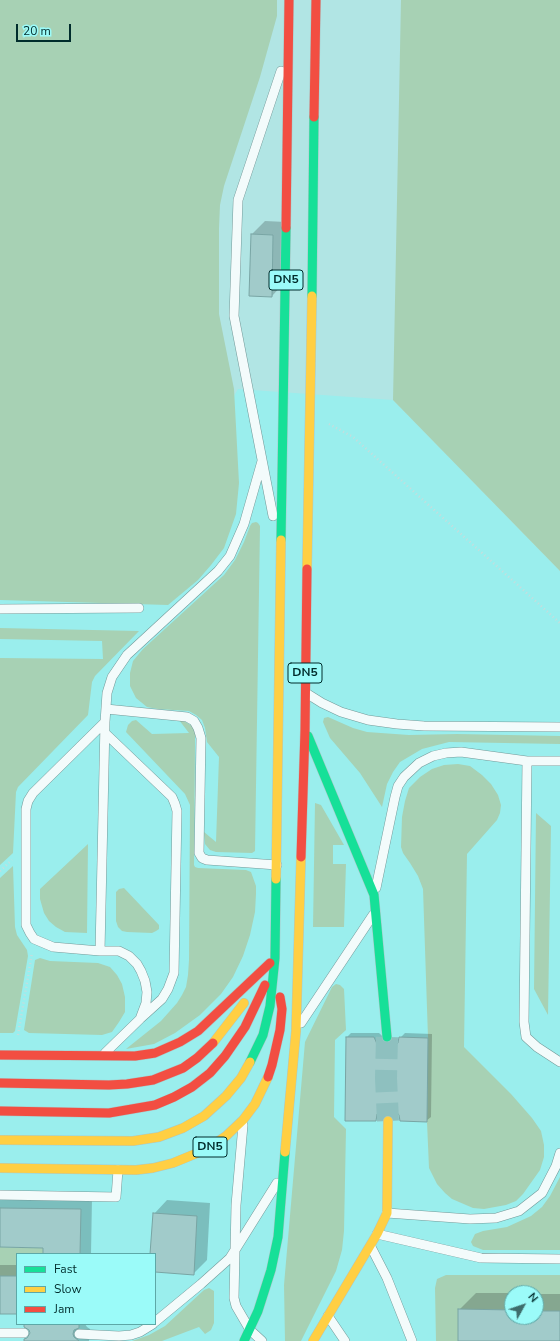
<!DOCTYPE html>
<style>
body{margin:0}
#map{position:relative;width:560px;height:1341px;overflow:hidden;background:#b1e5e4;font-family:"Nunito Sans",sans-serif}
canvas{display:block}
.legend{position:absolute;left:16px;top:1253px;width:140px;height:72px;box-sizing:border-box;background:#9bfbf9;border:1px solid #5da8a7;margin:0;padding:5px 7px;list-style:none;font-size:12px;color:#002c2c}
.legend li{display:flex;align-items:center;gap:8px;height:20px}
.legend b{width:20px;border:1px solid #5da8a7}
.north{position:absolute;left:504px;top:1285px;width:40px;height:40px;box-sizing:border-box;background:#9bfbf9;border:1px solid #5da8a7;border-radius:50%;rotate:50deg;font-size:11px;font-weight:700;line-height:16px;text-align:center;color:#002c2c}
.north::after{content:'';display:block;margin:auto;width:14px;height:18px;background:#3e6d6c;clip-path:polygon(50% 0,100% 100%,50% 72%,0 100%)}
.scale{position:absolute;left:16px;top:24px;width:55px;height:18px;box-sizing:border-box;border:2px solid #002c2c;border-top:0;padding-left:5px;font-size:12px;line-height:14px;white-space:nowrap;color:#002c2c;-webkit-text-stroke:3px #9bfbf9;paint-order:stroke}
</style>
<div id="map">
<canvas width="560" height="1341"></canvas>
<ul class="legend">
<li><b style="height:5px;background:#16e098"></b>Fast</li>
<li><b style="height:5px;background:#ffcf43"></b>Slow</li>
<li><b style="height:5px;background:#f24e42"></b>Jam</li>
</ul>
<div class="north">N</div>
<div class="scale">20 m</div>
</div>
<script>
const context = document.querySelector('canvas').getContext('2d');
context.lineJoin = 'round';
function fill(path, color) { context.fillStyle = color; context.fill(path, 'evenodd'); }
const poly = rows => new Path2D(rows.map(r => 'M' + r).join(''));
function strokePath(path, color, width, dash) { context.strokeStyle = color; context.lineWidth = width; context.lineCap = dash ? 'butt' : 'round'; context.setLineDash(dash || []); context.stroke(path); }
function drawText(font, color, halo, rows, align = 'center') {
  context.font = font + ' "Nunito Sans",sans-serif'; context.lineWidth = 3.5; context.setLineDash([]); context.textBaseline = 'middle'; context.strokeStyle = halo; context.fillStyle = color; for (const [text, x, y, turn = 0] of rows) {
    context.save(); context.translate(x, y); context.rotate((+turn || 0) * Math.PI / 180); context.textAlign = isNaN(turn) ? turn : align; if (halo) context.strokeText(text, 0, 0); context.fillText(text, 0, 0); context.restore();
  }
}
fill(poly([
 [238,389,393,400,560,571,560,1341,0,1341,0,552,141,554],
 [17,1254,155,1254,155,1324,17,1324],
 [512,1293,536,1293,536,1317,512,1317]
]), '#9aeeed');
fill(poly([
 [0,0,277,0,277,16,260,77,224,186,220,205,219,228,219,314,234,389,239,483,236,514,224,548,211,565,198,580,168,605,0,600],
 [401,0,560,0,560,571,393,400],
 [256,522,258,523,260,526,255,851,252,853,216,852,210,850,205,844,204,832,216,842,219,757,207,742,205,728,202,720,196,715,189,711,158,709,147,707,136,698,130,686,130,673,133,661,143,649,224,575,235,560,244,542,250,526,252,523],
 [0,628,139,631,95,676,92,682,88,715,18,787,16,792,13,853,0,865,0,658,103,659,102,641,0,639],
 [328,717,353,728,367,732,409,735,457,734,560,736,560,744,449,742,422,749,400,762,393,772,387,784,382,807,360,773,330,738,323,722,324,718],
 [136,720,152,734,189,733,179,720,184,721,192,726,195,733,195,744,194,865,195,867,198,868,246,870,251,872,256,886,256,894,255,912,250,935,243,956,233,977,221,994,200,1015,175,1033,154,1044,126,1049,161,1021,177,1003,182,995,186,987,188,975,189,960,190,805,185,794,126,732,128,725,132,721],
 [458,764,470,766,482,775,491,784,498,795,501,805,500,813,497,820,467,854,464,1047,511,1094,532,1118,541,1131,544,1145,544,1157,540,1170,523,1194,516,1201,506,1205,484,1209,473,1208,452,1199,445,1193,437,1184,429,1168,427,1122,428,1038,423,889,418,876,410,863,403,853,401,847,402,817,405,801,409,788,420,777,432,769,444,765],
 [315,803,321,805,344,845,333,845,333,864,346,864,344,927,313,927],
 [536,813,551,826,548,1015,534,989],
 [88,844,87,933,65,932,56,927,49,921,44,913,40,899,40,889],
 [13,866,15,927,17,935,27,950,28,956,15,1031,13,1033,0,1033,0,878],
 [124,888,159,925,159,929,156,931,152,933,127,932,122,931,118,927,116,921,116,892,119,889],
 [40,958,50,961,98,963,110,967,117,975,122,984,125,997,125,1012,119,1022,112,1032,102,1035,29,1033,24,1030,35,960],
 [336,984,340,985,344,989,346,1030,335,1040,334,1117,346,1129,344,1231,342,1250,336,1271,301,1341,285,1341,284,1285,305,1042,332,987],
 [560,1177,560,1250,483,1250,473,1246,471,1242,475,1234,483,1231,507,1227,531,1216,542,1207,550,1196],
 [0,1247,43,1248,43,1254,17,1254,17,1276,0,1276],
 [446,1275,560,1275,560,1341,436,1341,435,1288,437,1279],
 [512,1293,536,1293,536,1317,512,1317],
 [209,1288,214,1291,214,1323,211,1330,205,1334,199,1327,162,1341,132,1341,149,1335,165,1326,204,1290]
]), '#a7d1b4');
fill(poly([
 [265,221,286,222,285,282,272,296,252,234],
 [351,1033,379,1033,393,1046,399,1043,400,1038,405,1033,432,1034,431,1117,426,1121,400,1114,395,1110,388,1108,381,1109,380,1116,375,1120,347,1037],
 [0,1197,92,1198,91,1254,44,1254,44,1247,0,1246],
 [167,1200,210,1203,207,1260,193,1274,155,1271,155,1254,151,1254,154,1214],
 [0,1265,17,1265,17,1313,0,1313],
 [476,1293,512,1293,512,1317,536,1317,536,1294,560,1294,560,1341,459,1341,459,1310],
 [25,1324,85,1324,87,1327,90,1329,89,1341,25,1341,31,1333,30,1329]
]), '#0003');
const building = poly([
 [251,234,273,235,272,297,249,296,251,234],
 [346,1037,374,1037,377,1044,382,1048,388,1049,394,1047,398,1043,399,1037,428,1038,427,1122,400,1121,399,1115,395,1110,388,1109,382,1110,377,1114,376,1121,345,1121,346,1037],
 [0,1208,81,1209,80,1254,43,1254,43,1248,0,1247,0,1208],
 [153,1213,197,1216,194,1275,155,1272,155,1254,150,1254,153,1213],
 [0,1276,17,1276,17,1314,0,1314,0,1276],
 [458,1309,512,1310,512,1317,536,1317,536,1311,560,1311,560,1341,458,1341,458,1309],
 [24,1324,79,1324,79,1328,74,1330,73,1334,74,1337,79,1341,24,1341,24,1339,27,1338,30,1333,29,1330,24,1327,24,1324]
]);
fill(building, '#a1cbca');
strokePath(building, '#79a5a4', 1);
strokePath(poly([
 [387,1037,386,1078,388,1121]
]), '#8ec0bf', 22, [22, 11]);
const lane = poly([
 [273,516,234,316,238,200,281,71],
 [0,609,139,608],
 [306,693,322,703,341,712,368,720,397,724,424,726,560,727],
 [106,709,187,717,194,721,198,728,201,738,199,853,202,858,207,860,277,865],
 [105,733,172,797,175,804,177,811,174,973,168,989,162,999,141,1018],
 [527,761,524,1022,526,1037,537,1047,560,1062],
 [376,888,395,797,398,786,404,777,419,763,433,756,446,753,461,752,527,761,560,761],
 [100,951,53,947,34,939,30,933,26,925,26,809,28,801,33,793,105,722],
 [301,1023,373,915],
 [105,1053,140,1019,146,1003,147,992,145,981,141,971,137,964,129,956,119,951,100,951,105,722,107,693,112,677,127,655,218,571,230,556,244,524,262,461],
 [243,1125,236,1205,234,1298,236,1306,250,1330,262,1341],
 [0,1195,116,1197,118,1170],
 [387,1213,470,1219,496,1218,519,1211,542,1193,556,1166,560,1153],
 [377,1234,481,1258,560,1259],
 [371,1247,387,1278,412,1341],
 [328,1316,345,1341],
 [155,1322,201,1284,230,1258,277,1183],
 [0,1333,24,1333],
 [79,1334,119,1336,131,1335,140,1332,153,1324]
]);
const fast = poly([
 [312,296,314,117],
 [281,540,286,228],
 [308,736,374,895,387,1037],
 [250,1062,263,1035,270,1006,275,958,276,879],
 [244,1341,258,1311,271,1270,278,1237,285,1152]
]);
const slow = poly([
 [307,569,312,296],
 [276,879,281,540],
 [213,1043,244,1003],
 [0,1140,133,1141,159,1137,183,1128,204,1116,226,1096,241,1078,250,1062],
 [285,1152,296,1031,301,857],
 [0,1168,136,1170,153,1168,173,1163,207,1149,226,1136,243,1120,255,1104,268,1077],
 [313,1341,377,1234,387,1213,388,1121]
]);
const jam = poly([
 [314,117,316,0],
 [286,228,289,0],
 [301,857,305,730,307,569],
 [0,1055,135,1056,155,1053,180,1042,198,1031,270,963],
 [268,1077,272,1065,280,1030,282,1009,280,997],
 [0,1083,109,1085,127,1084,153,1080,183,1068,197,1058,213,1043],
 [0,1111,109,1113,155,1105,174,1097,192,1087,210,1073,225,1056,245,1027,265,985]
]);
strokePath(lane, '#749a99', 10);
strokePath(fast, '#acc7c7', 10);
strokePath(slow, '#acc7c7', 10);
strokePath(jam, '#acc7c7', 10);
strokePath(poly([
 [329,424,353,437,560,623],
 [0,871,12,860],
 [18,1035,32,953]
]), '#cadcdb', 2.5, [1, 3]);
strokePath(lane, '#f3fbfb', 9);
strokePath(fast, '#16e098', 9);
strokePath(slow, '#ffcf43', 9);
strokePath(jam, '#f24e42', 9);
for (const [x, y, w] of [
 [286,280,34],
 [305,673,34],
 [210,1147,34]
]) { const box = new Path2D(); box.roundRect(x - w / 2, y - 10, w, 20, 3); context.fillStyle = '#9bfbf9'; context.fill(box); strokePath(box, '#002c2c', 1); }
drawText('bold 12px', '#002c2c', null, [
 ["DN5",286,280],
 ["DN5",305,673],
 ["DN5",210,1147]
]);
</script>
